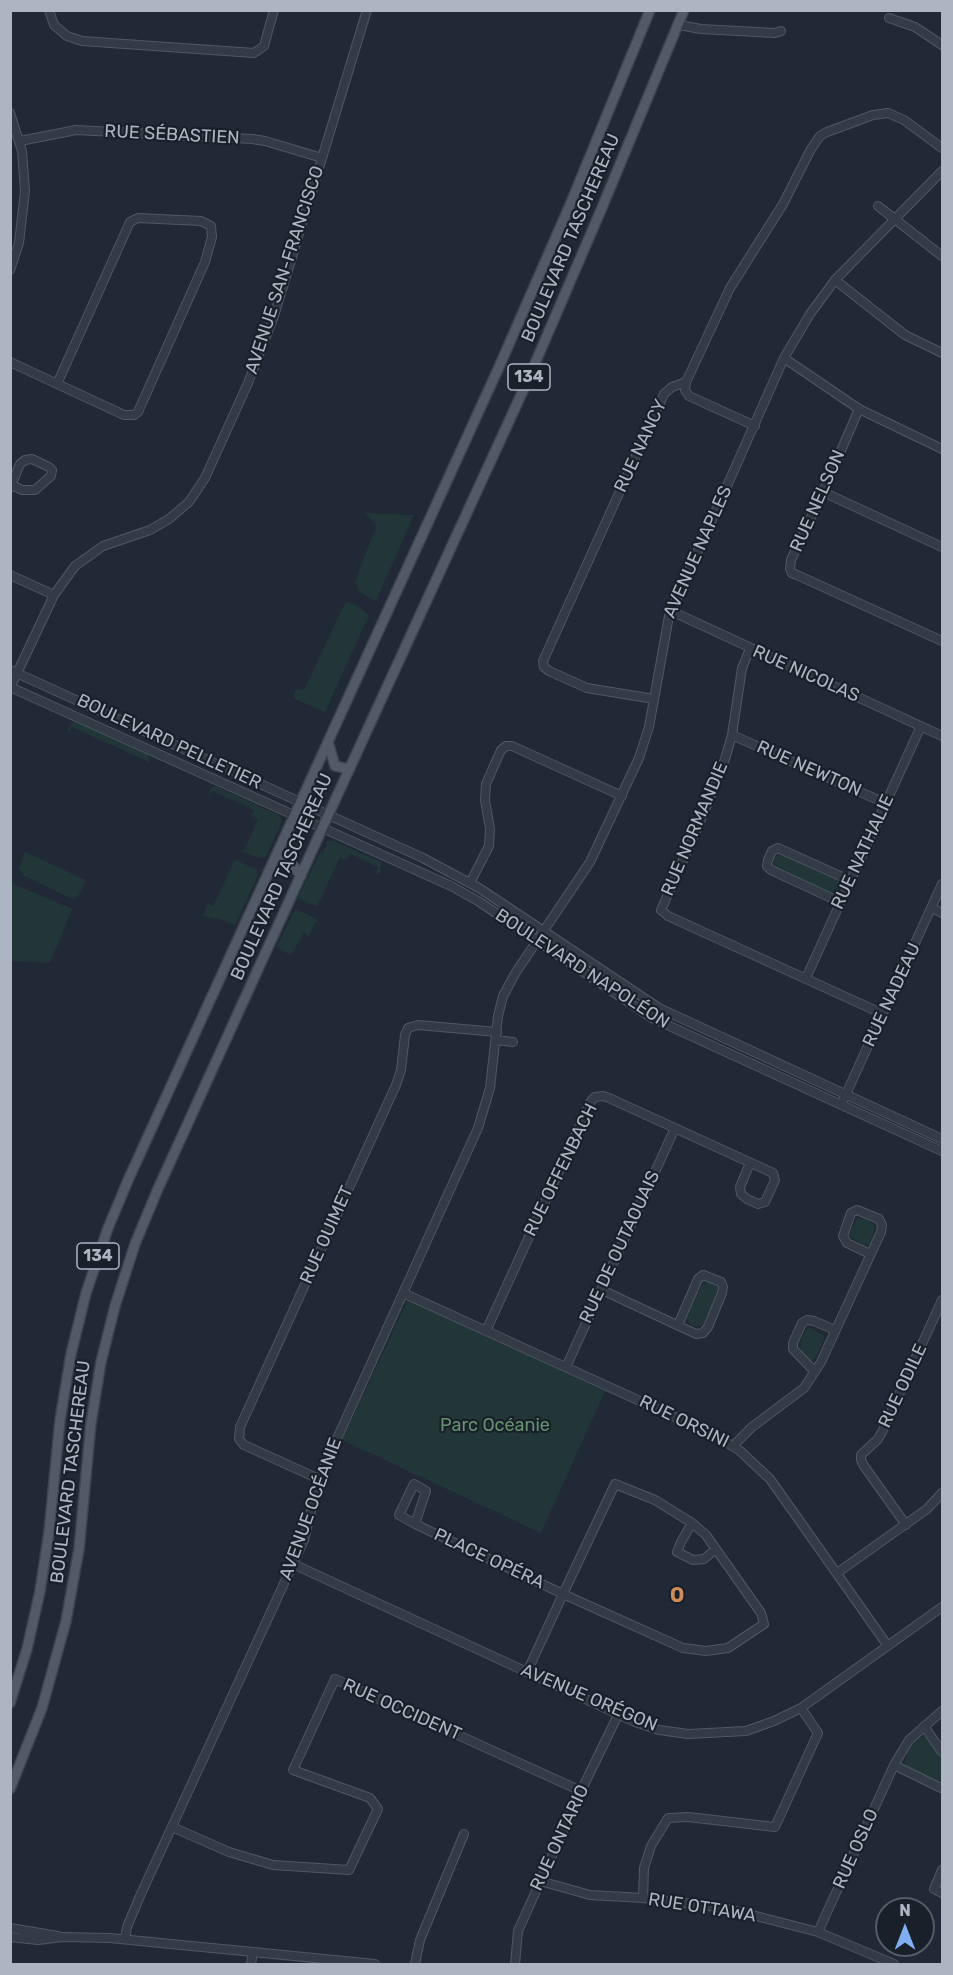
<!DOCTYPE html>
<meta charset="utf-8">
<style>
body{margin:0}
#map{position:relative;width:953px;height:1975px;overflow:hidden;background:#202935;font-family:Rubik,sans-serif}
canvas{display:block}
.frame{position:absolute;inset:0;border:12px solid #adb5c3;pointer-events:none}
.north{position:absolute;left:875px;top:1897px;width:60px;height:60px;box-sizing:border-box;background:#19202a;border:2px solid #545c67;border-radius:50%;rotate:0deg;font-size:16px;font-weight:700;line-height:24px;text-align:center;color:#adb5c3}
.north::after{content:'';display:block;margin:auto;width:21px;height:27px;background:#81adf3;clip-path:polygon(50% 0,100% 100%,50% 72%,0 100%)}
</style>
<div id="map">
<canvas width="953" height="1975"></canvas>
<div class="frame"></div>
<div class="north">N</div>
</div>
<script>
const context = document.querySelector('canvas').getContext('2d');
context.lineJoin = 'round';
function fill(path, color) { context.fillStyle = color; context.fill(path, 'evenodd'); }
const poly = rows => new Path2D(rows.map(r => 'M' + r).join(''));
function strokePath(path, color, width, dash) { context.strokeStyle = color; context.lineWidth = width; context.lineCap = dash ? 'butt' : 'round'; context.setLineDash(dash || []); context.stroke(path); }
function drawText(font, color, halo, rows, align = 'center') {
  context.font = font + ' Rubik,sans-serif'; context.lineWidth = 4.5; context.setLineDash([]); context.textBaseline = 'middle'; context.strokeStyle = halo; context.fillStyle = color; for (const [text, x, y, turn = 0] of rows) {
    context.save(); context.translate(x, y); context.rotate((+turn || 0) * Math.PI / 180); context.textAlign = isNaN(turn) ? turn : align; if (halo) context.strokeText(text, 0, 0); context.fillText(text, 0, 0); context.restore();
  }
}
fill(poly([
 [365,513,414,515,376,601,363,594,358,590,356,583,359,570,376,528,374,522],
 [346,601,362,609,369,615,325,712,293,698,296,689,304,690],
 [75,721,148,754,149,762,72,727,69,733,67,731,70,725],
 [215,786,278,815,282,821,266,857,258,858,238,849,244,850,258,820,252,815,254,810,212,791,208,796,210,789],
 [328,841,334,841,381,862,380,871,379,874,376,873,378,867,350,854,346,860,340,857,317,907,298,898,320,852,323,853,327,844,326,843],
 [25,852,86,880,78,897,73,899,24,876,19,868],
 [780,854,838,880,841,885,838,892,831,893,777,868,774,865,774,858],
 [235,860,256,869,258,875,235,925,221,919,203,916,208,904,213,906],
 [11,883,72,909,50,963,11,961],
 [295,909,317,919,318,922,315,923,309,936,304,933,291,955,281,950,277,946],
 [857,1218,867,1220,875,1226,873,1235,869,1244,864,1245,849,1236],
 [707,1282,712,1283,717,1287,717,1292,704,1323,700,1326,694,1327,689,1323,687,1318,702,1285],
 [408,1300,605,1391,541,1533,342,1440],
 [808,1327,825,1336,814,1361,809,1360,802,1351,800,1343,803,1335],
 [926,1736,930,1740,942,1762,942,1780,938,1781,904,1766,906,1757,911,1746,920,1737]
]), '#233637');
const minor = poly([
 [49,10,54,25,67,36,82,41,254,53,264,46,274,10],
 [889,18,915,27,942,45],
 [679,25,701,29,775,33,781,31],
 [10,113,22,151,25,191,19,243,10,270],
 [20,141,76,130,252,139,265,141,322,158],
 [878,206,942,256],
 [835,280,905,335,942,353],
 [784,358,859,409,942,449],
 [10,362,124,415,134,415,138,412,205,262,212,237,211,226,201,221,138,218,130,222,57,384],
 [686,382,685,390,689,396,755,426],
 [859,409,823,492,791,560,790,569,792,573,797,575,942,641],
 [10,488,20,464,25,460,32,459,49,467,52,470,51,476,35,490,22,490,12,485],
 [823,492,942,547],
 [10,575,54,595],
 [671,611,942,736],
 [750,649,742,668,732,735,725,759,703,815,661,910,668,916,883,1014],
 [10,670,423,858,479,888,659,1008,942,1139],
 [10,687,451,886,478,901,652,1018,942,1151],
 [10,688,54,595,75,566,103,546,150,530,169,519,189,502,205,478,248,383,274,316,367,10],
 [654,699,587,688,549,671,544,667,543,661,664,394,672,387,686,382,730,288,783,204,811,149,820,136,827,132,873,115,888,113,904,120,942,148],
 [732,735,885,803],
 [470,883,489,846,490,829,485,800,486,784,501,750,506,746,512,746,622,796],
 [840,902,771,870,767,866,768,860,772,851,778,848,849,880],
 [932,908,942,913],
 [806,978,921,726],
 [496,1040,513,1042],
 [841,1105,942,884],
 [602,1290,696,1334,703,1333,708,1327,722,1293,723,1287,721,1282,703,1275,698,1279,678,1325],
 [403,1293,710,1433,739,1450,770,1479,888,1646],
 [486,1331,591,1101,595,1097,603,1096,609,1098,773,1173,775,1180,765,1202,758,1204,747,1199,741,1194,740,1187,750,1163],
 [566,1367,675,1128],
 [815,1372,793,1349,793,1343,802,1323,807,1320,814,1321,835,1330],
 [733,1446,752,1427,804,1388,821,1362,881,1232,882,1225,879,1219,857,1210,851,1213,843,1236,847,1243,870,1254],
 [319,1479,244,1445,239,1439,240,1427,396,1085,401,1070,405,1035,408,1028,418,1025,497,1032],
 [692,1523,681,1542,677,1552,693,1560,704,1559,716,1549],
 [415,1524,426,1491,414,1484,399,1515,415,1524,563,1594,683,1648,706,1651,728,1648,764,1624,761,1613,706,1535,692,1523,655,1500,615,1484,563,1594,527,1672],
 [906,1525,864,1466,861,1460,861,1455,878,1439,882,1432,942,1300],
 [293,1564,635,1722,659,1730,688,1734,746,1731,774,1721,801,1708,942,1607],
 [837,1573,927,1509,942,1493],
 [924,1726,942,1752],
 [894,1765,941,1788,942,1787],
 [172,1827,229,1852,273,1865,349,1870,378,1809,370,1798,293,1770,335,1679,581,1791],
 [942,1870,934,1889,942,1893],
 [540,1881,590,1895,643,1898,725,1908,818,1932,894,1964],
 [643,1898,644,1868,651,1846,668,1818,688,1817,775,1827,818,1733,801,1708],
 [10,1928,58,1936],
 [818,1932,894,1765,909,1740,942,1711],
 [10,1937,38,1940,62,1937,110,1938,375,1964],
 [125,1939,127,1927,140,1896,304,1540,316,1490,325,1465,478,1128,490,1088,498,1016,503,996,516,972,590,862,639,758,649,727,669,616,784,358,810,314,835,280,942,171],
 [251,1964,253,1952],
 [415,1964,420,1940,464,1834],
 [515,1964,518,1931,581,1791,618,1715]
]);
const major = poly([
 [328,742,335,766,349,769],
 [275,859,289,860,301,876],
 [10,1703,27,1649,40,1591,49,1532,60,1420,71,1354,86,1293,108,1228,129,1178,499,367,570,205,650,10],
 [10,1789,42,1708,66,1621,79,1549,91,1423,101,1362,115,1306,135,1244,157,1191,331,809,527,382,601,210,684,10]
]);
strokePath(minor, '#515864', 10);
strokePath(major, '#3d444f', 12);
strokePath(minor, '#333b46', 8);
strokePath(major, '#515a66', 9);
for (const [x, y, w] of [
 [529,377,42],
 [98,1256,42]
]) { const box = new Path2D(); box.roundRect(x - w / 2, y - 13, w, 26, 4.5); context.fillStyle = '#19202a'; context.fill(box); strokePath(box, '#adb5c3', 1.5); }
drawText('bold 16px', '#adb5c3', null, [
 ["134",529,377],
 ["134",98,1256]
]);
drawText('18px', '#adb5c3', '#19202a', [
 ["RUE SÉBASTIEN",172,135,3],
 ["BOULEVARD TASCHEREAU",571,238,-67],
 ["AVENUE SAN-FRANCISCO",285,270,-72],
 ["RUE NANCY",641,446,-65],
 ["RUE NELSON",818,501,-66],
 ["AVENUE NAPLES",698,552,-66],
 ["RUE NICOLAS",806,674,24],
 ["BOULEVARD PELLETIER",169,742,25],
 ["RUE NEWTON",809,769,24],
 ["RUE NORMANDIE",695,829,-67],
 ["RUE NATHALIE",863,852,-65],
 ["BOULEVARD TASCHEREAU",282,877,-66],
 ["BOULEVARD NAPOLÉON",582,969,33],
 ["RUE NADEAU",892,995,-65],
 ["RUE OFFENBACH",561,1170,-64],
 ["RUE OUIMET",327,1235,-66],
 ["RUE DE OUTAOUAIS",620,1247,-65],
 ["RUE ODILE",903,1386,-65],
 ["RUE ORSINI",684,1422,26],
 ["BOULEVARD TASCHEREAU",71,1472,-83],
 ["AVENUE OCÉANIE",311,1509,-70],
 ["PLACE OPÉRA",489,1559,25],
 ["AVENUE ORÉGON",589,1698,23],
 ["RUE OCCIDENT",402,1710,24],
 ["RUE ONTARIO",560,1838,-65],
 ["RUE OSLO",856,1849,-66],
 ["RUE OTTAWA",702,1908,9]
]);
drawText('18px', '#669270', '#19202a', [
 ["Parc Océanie",495,1426]
]);
drawText('bold 20px', '#ce8e5c', '#19202a', [
 ["O",677,1596]
]);
</script>
